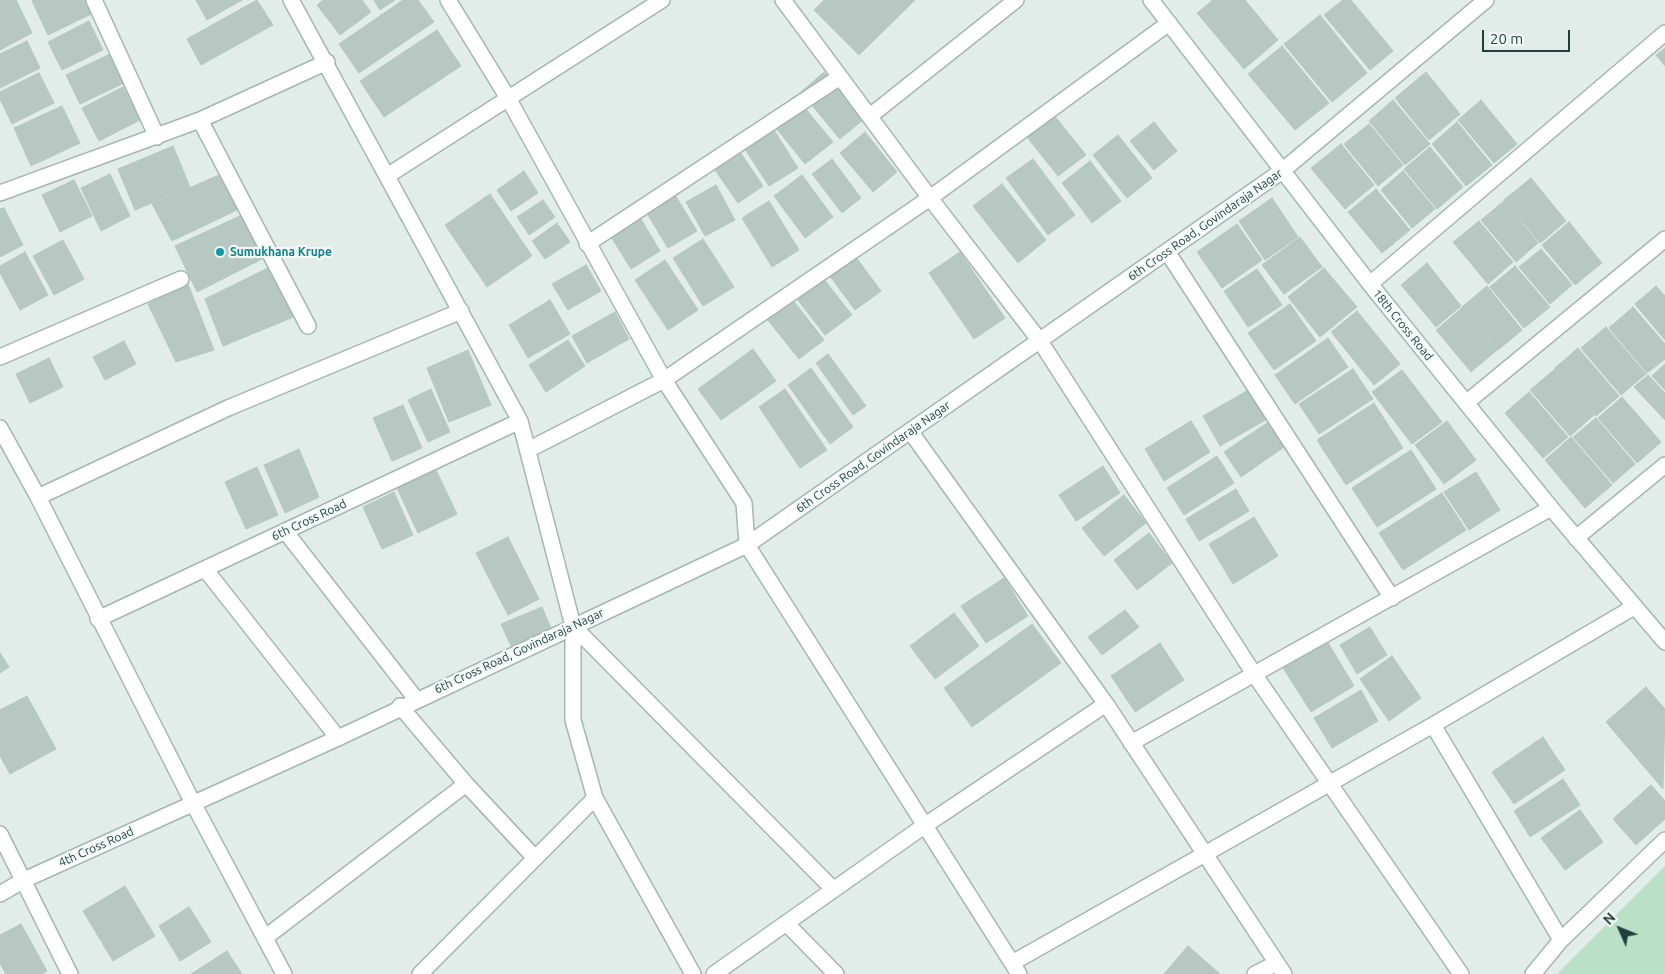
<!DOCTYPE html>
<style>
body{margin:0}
#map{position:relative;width:1665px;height:974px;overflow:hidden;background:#e2edea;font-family:Ubuntu,sans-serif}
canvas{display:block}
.north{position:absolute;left:1595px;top:904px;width:50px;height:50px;-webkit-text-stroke:4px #f3f9f7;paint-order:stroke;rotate:314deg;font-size:14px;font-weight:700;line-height:20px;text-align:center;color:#21403b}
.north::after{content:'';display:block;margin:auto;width:18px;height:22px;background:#21403b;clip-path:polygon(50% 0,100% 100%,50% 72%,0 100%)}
.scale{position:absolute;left:1482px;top:30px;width:88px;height:22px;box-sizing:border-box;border:2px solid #21403b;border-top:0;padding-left:6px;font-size:15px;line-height:18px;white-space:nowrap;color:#21403b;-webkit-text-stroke:4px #f3f9f7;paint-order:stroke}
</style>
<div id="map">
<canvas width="1665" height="974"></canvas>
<div class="north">N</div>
<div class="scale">20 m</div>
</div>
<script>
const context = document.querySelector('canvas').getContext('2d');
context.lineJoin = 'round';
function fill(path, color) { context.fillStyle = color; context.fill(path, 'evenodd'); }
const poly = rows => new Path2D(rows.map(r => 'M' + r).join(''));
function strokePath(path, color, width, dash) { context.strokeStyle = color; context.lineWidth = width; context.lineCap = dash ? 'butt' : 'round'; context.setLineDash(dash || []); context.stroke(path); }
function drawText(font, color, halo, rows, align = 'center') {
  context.font = font + ' Ubuntu,sans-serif'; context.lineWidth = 4.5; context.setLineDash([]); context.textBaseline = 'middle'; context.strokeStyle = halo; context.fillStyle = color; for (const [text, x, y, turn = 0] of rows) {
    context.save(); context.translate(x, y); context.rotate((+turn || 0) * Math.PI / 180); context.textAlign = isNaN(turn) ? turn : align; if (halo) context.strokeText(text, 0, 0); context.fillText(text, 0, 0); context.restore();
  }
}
fill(poly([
 [1665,866,1665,974,1557,974]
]), '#bae0c8');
const building = poly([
 [0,0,16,0,32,33,0,50,0,0],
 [34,0,84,0,91,14,48,35,32,1,34,0],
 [196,0,242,0,207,20,196,0],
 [257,0,273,25,201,65,187,39,257,0],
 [323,0,362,0,371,12,340,35,317,5,323,0],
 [374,0,395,0,380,10,374,0],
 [403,0,418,0,434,22,359,73,339,44,403,0],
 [824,0,915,0,859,55,814,10,824,0],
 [1213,0,1245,0,1278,40,1244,69,1197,13,1213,0],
 [1343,0,1351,0,1393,51,1370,70,1324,15,1343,0],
 [1320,15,1367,73,1332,102,1284,44,1320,15],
 [89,21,103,50,62,70,48,42,89,21],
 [437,30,461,66,384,117,360,81,437,30],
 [27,41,40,68,0,88,0,54,27,41],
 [1282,46,1329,103,1295,130,1248,74,1282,46],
 [1665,48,1665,66,1656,55,1665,48],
 [110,54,124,83,80,104,66,75,110,54],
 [824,72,864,119,840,139,801,92,824,72],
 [1426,72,1460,114,1429,140,1395,98,1426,72],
 [39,73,54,103,12,124,0,99,0,92,39,73],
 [123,87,140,120,99,141,82,108,123,87],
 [795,96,833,142,805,164,768,118,795,96],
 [1393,100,1430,144,1405,165,1369,121,1393,100],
 [1481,100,1517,144,1494,163,1458,120,1481,100],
 [62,106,80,143,31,166,14,128,62,106],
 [1050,110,1086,155,1058,176,1023,132,1050,110],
 [1154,122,1177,151,1154,170,1130,141,1154,122],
 [1457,122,1492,165,1466,186,1432,144,1457,122],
 [770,124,798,168,769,186,741,143,770,124],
 [1369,124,1403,165,1378,186,1344,144,1369,124],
 [865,132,897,172,873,192,840,153,865,132],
 [1118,135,1152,178,1127,198,1093,155,1118,135],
 [734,143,763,186,738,203,708,160,734,143],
 [1341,144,1374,185,1345,209,1311,168,1341,144],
 [173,146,190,187,135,210,118,169,173,146],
 [1430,147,1463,187,1437,209,1404,169,1430,147],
 [832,159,861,198,842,213,812,174,832,159],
 [1033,159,1075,215,1048,235,1006,178,1033,159],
 [1090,161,1121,201,1092,223,1062,183,1090,161],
 [524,171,538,193,511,211,497,190,524,171],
 [1403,171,1435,209,1412,228,1381,190,1403,171],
 [110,174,130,216,101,231,81,188,110,174],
 [219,175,237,210,172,241,152,204,219,175],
 [802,175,833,217,805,238,774,196,802,175],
 [1531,178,1566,221,1540,243,1504,200,1531,178],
 [74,180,92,216,60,232,42,195,74,180],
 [1002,184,1046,240,1018,263,973,206,1002,184],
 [669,185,697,231,668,248,640,202,669,185],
 [716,185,735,220,705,236,686,202,716,185],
 [1376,189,1410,230,1382,253,1348,212,1376,189],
 [490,194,532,256,487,287,445,225,490,194],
 [1272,198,1298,237,1265,260,1239,221,1272,198],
 [543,200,555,217,529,235,517,217,543,200],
 [769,201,799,250,772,267,742,218,769,201],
 [1504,201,1538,243,1516,262,1481,220,1504,201],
 [4,208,23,245,0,257,0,209,4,208],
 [635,209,660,251,631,269,605,227,635,209],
 [242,215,266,257,197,292,175,246,242,215],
 [1479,221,1513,262,1488,284,1453,242,1479,221],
 [1569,222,1602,263,1575,285,1542,245,1569,222],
 [557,223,570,242,545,259,532,241,557,223],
 [1237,224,1262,260,1222,288,1197,252,1237,224],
 [1300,237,1322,267,1284,294,1262,265,1300,237],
 [703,239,734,287,703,306,673,258,703,239],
 [63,240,84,279,54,295,33,256,63,240],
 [1541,249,1572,285,1550,304,1519,267,1541,249],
 [25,252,48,295,20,310,0,273,0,266,25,252],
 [960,252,1005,318,974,339,929,273,960,252],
 [855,256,881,291,855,310,829,275,855,256],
 [665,260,698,310,668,330,635,280,665,260],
 [1427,263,1461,306,1436,327,1401,285,1427,263],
 [586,265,601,291,568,310,552,284,586,265],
 [1515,266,1550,307,1524,328,1490,287,1515,266],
 [270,267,296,316,223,346,205,299,270,267],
 [1324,268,1357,307,1320,337,1288,297,1324,268],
 [1257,269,1282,305,1248,327,1224,291,1257,269],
 [823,278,852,315,825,335,797,299,823,278],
 [188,284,214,350,176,362,148,304,188,284],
 [1487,286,1522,330,1498,350,1462,307,1487,286],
 [1656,286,1665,296,1665,340,1635,304,1656,286],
 [792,299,824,340,799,359,767,319,792,299],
 [550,300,570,334,528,358,509,325,550,300],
 [1290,304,1316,341,1274,370,1248,333,1290,304],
 [1633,307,1665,344,1665,359,1647,373,1609,328,1633,307],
 [1462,308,1497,350,1471,372,1436,330,1462,308],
 [1357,311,1400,364,1374,385,1331,332,1357,311],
 [615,312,629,339,587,363,572,336,615,312],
 [1606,327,1646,374,1621,395,1581,348,1606,327],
 [1328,338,1348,367,1295,404,1275,375,1328,338],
 [568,340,585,366,546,392,529,365,568,340],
 [124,341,136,364,105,380,93,357,124,341],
 [1578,348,1619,396,1596,416,1555,368,1578,348],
 [753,349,776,381,721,420,698,389,753,349],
 [468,350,491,405,449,422,427,368,468,350],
 [828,354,866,406,853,415,816,363,828,354],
 [49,358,63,387,30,403,16,374,49,358],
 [1665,364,1665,390,1652,376,1665,364],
 [811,368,853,427,830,444,788,385,811,368],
 [1353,369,1373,399,1319,434,1299,404,1353,369],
 [1555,369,1594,415,1570,436,1530,390,1555,369],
 [1402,370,1442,422,1412,444,1372,392,1402,370],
 [1648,375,1665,393,1665,420,1634,387,1648,375],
 [1252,388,1269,418,1220,446,1203,416,1252,388],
 [431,389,450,432,428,442,408,400,431,389],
 [785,389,827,450,800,468,759,407,785,389],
 [1529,392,1568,437,1543,458,1505,413,1529,392],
 [1622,397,1661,442,1637,463,1598,418,1622,397],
 [1374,403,1403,448,1346,485,1317,440,1374,403],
 [403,405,422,448,392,461,373,418,403,405],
 [1596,418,1635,464,1613,483,1573,437,1596,418],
 [1191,421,1210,452,1164,481,1145,449,1191,421],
 [1447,421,1476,460,1444,484,1415,445,1447,421],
 [1267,423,1284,447,1241,477,1224,452,1267,423],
 [1571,437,1612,485,1585,508,1545,460,1571,437],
 [299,449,319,497,285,513,264,465,299,449],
 [1411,450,1436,489,1377,527,1352,488,1411,450],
 [1217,456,1234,483,1184,515,1167,488,1217,456],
 [1103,466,1120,493,1076,521,1059,495,1103,466],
 [257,467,278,515,246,529,225,482,257,467],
 [436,470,457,514,418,533,397,488,436,470],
 [1476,472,1500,510,1469,530,1444,492,1476,472],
 [1236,489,1249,511,1199,541,1186,519,1236,489],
 [394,492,413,535,382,549,363,507,394,492],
 [1442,493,1466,530,1403,570,1379,533,1442,493],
 [1124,495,1146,523,1104,556,1082,528,1124,495],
 [1254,517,1278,556,1233,584,1209,544,1254,517],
 [1149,533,1172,563,1137,590,1114,560,1149,533],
 [508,537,539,599,508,615,476,553,508,537],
 [1004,578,1028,616,986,643,961,606,1004,578],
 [542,607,551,628,511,646,501,624,542,607],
 [1125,610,1139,627,1102,655,1088,637,1125,610],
 [954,613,979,646,935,679,910,646,954,613],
 [1032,624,1061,663,972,727,944,688,1032,624],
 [1370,627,1387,655,1357,674,1340,645,1370,627],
 [1324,636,1354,686,1311,712,1280,663,1324,636],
 [1160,643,1184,680,1135,712,1111,676,1160,643],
 [0,653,9,667,0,673,0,653],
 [1392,656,1421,698,1389,721,1360,679,1392,656],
 [1646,687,1665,709,1663,789,1606,722,1646,687],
 [1361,690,1378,721,1332,748,1314,718,1361,690],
 [27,696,56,749,10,774,0,756,0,710,27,696],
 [1543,737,1565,770,1514,804,1492,772,1543,737],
 [1563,779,1580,805,1530,837,1514,811,1563,779],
 [1651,785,1665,801,1665,819,1636,845,1613,819,1651,785],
 [1580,810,1603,842,1565,870,1541,838,1580,810],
 [125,886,155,936,113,961,83,911,125,886],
 [189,907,211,942,180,961,159,926,189,907],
 [21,924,47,971,42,974,6,974,0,963,0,935,21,924],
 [1188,946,1220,974,1164,974,1188,946],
 [227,951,242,974,191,974,227,951]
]);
fill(building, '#b7c8c3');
strokePath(building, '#b4c7c1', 1);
const street = poly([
 [94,0,157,137],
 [291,0,520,421,573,626,573,720,595,798,693,974],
 [448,0,508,98,664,380,528,450],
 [783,0,930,198,1040,341,1254,674,1461,974],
 [870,116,1016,0],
 [200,120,308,326],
 [387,176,662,0],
 [0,193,200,120,327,62],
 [587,244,840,77],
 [1168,253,1392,598],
 [1370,284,1665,33],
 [0,357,181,279],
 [1466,403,1665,239],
 [0,428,38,497,193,803,284,974],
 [910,431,1106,704],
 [38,497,228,408,461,311],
 [285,531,416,699],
 [1576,538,1665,465],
 [205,569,338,738],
 [98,619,520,421],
 [573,626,833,889],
 [1433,725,1561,940],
 [1131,743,1551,508],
 [466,784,535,858],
 [0,834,70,974],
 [0,894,24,880,338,738,747,545,1282,171,1486,0],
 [786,923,836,974],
 [266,937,466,784,400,706],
 [1012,963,1433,725,1634,607],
 [420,974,595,798],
 [714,974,924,826,1106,704,1284,974],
 [1019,974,747,545,744,503,664,380,930,198,1169,23],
 [1255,974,1277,963],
 [1533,974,1561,940,1665,840]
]);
const secondary = poly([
 [1151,0,1370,284,1551,508,1665,642]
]);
strokePath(street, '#a4b6b2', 18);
strokePath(secondary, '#a0bab3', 18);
strokePath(street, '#fff', 15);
strokePath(secondary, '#fff', 15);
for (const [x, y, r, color] of [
 [220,252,5,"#0f9aa8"]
]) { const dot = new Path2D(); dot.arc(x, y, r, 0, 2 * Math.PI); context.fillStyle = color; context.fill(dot); strokePath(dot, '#f3f9f7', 2); }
drawText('12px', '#21403b', '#f3f9f7', [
 ["6th Cross Road, Govindaraja Nagar",1205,225,-35],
 ["18th Cross Road",1403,325,51],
 ["6th Cross Road, Govindaraja Nagar",873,457,-35],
 ["6th Cross Road",309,520,-25],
 ["6th Cross Road, Govindaraja Nagar",519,651,-25],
 ["4th Cross Road",96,847,-24]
]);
drawText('bold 12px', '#0d838f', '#f3f9f7', [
 ["Sumukhana Krupe",230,252]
], 'left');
</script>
